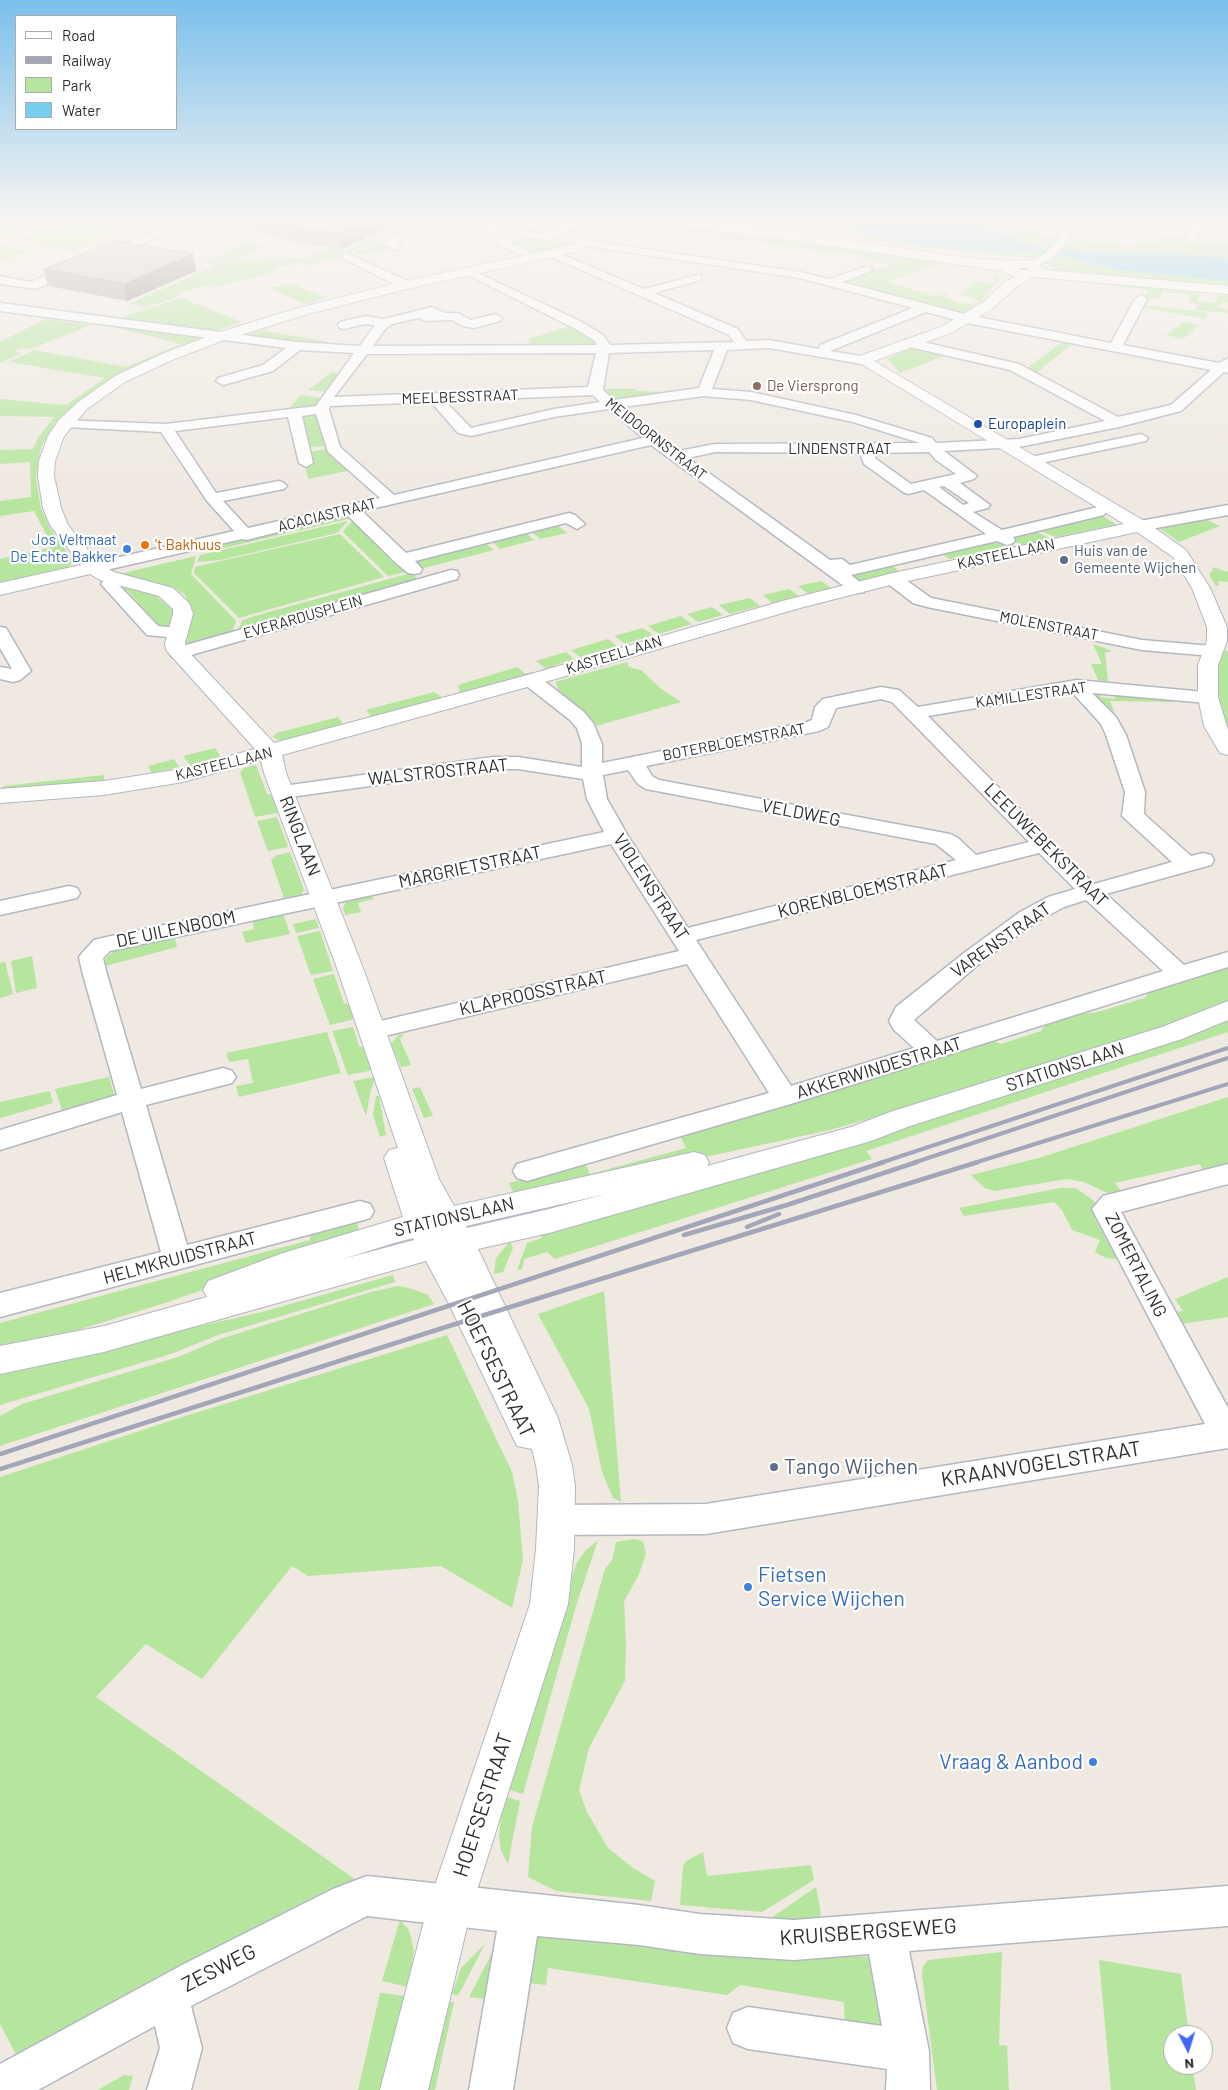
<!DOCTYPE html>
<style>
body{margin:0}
#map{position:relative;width:1228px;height:2090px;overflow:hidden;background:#efe9e1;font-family:Barlow,sans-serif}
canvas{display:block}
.legend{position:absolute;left:15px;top:15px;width:162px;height:115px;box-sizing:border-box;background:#fff;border:1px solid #ababab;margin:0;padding:6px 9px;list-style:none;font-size:15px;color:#2e2e2e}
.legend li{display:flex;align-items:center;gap:10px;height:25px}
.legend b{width:25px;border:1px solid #ababab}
.north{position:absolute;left:1163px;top:2025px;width:50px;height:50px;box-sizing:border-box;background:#fff;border:1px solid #ababab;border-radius:50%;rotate:175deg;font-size:14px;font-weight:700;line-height:20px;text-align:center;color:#2e2e2e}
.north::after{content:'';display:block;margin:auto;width:18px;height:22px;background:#4264fb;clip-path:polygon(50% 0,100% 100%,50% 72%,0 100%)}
</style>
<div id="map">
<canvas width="1228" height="2090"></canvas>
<ul class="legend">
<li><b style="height:6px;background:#fff"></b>Road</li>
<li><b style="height:6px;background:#a3a6b8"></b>Railway</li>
<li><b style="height:14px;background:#b6e59e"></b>Park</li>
<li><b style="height:14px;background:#75cff0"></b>Water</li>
</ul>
<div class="north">N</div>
</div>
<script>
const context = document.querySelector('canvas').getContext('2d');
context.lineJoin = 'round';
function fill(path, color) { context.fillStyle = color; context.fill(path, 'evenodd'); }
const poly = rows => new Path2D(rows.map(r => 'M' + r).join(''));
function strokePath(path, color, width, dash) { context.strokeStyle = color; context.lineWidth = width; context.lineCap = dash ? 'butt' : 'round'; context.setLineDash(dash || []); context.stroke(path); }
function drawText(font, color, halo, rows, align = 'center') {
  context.font = font + ' Barlow,sans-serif'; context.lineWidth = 4.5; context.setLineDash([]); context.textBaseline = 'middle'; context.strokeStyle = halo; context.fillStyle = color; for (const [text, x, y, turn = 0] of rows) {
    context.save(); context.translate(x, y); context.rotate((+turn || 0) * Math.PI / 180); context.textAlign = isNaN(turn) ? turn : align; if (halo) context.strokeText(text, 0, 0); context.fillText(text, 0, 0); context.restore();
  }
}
fill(poly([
 [346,217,402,217,417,221,389,235,385,234,393,230,387,228,392,226],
 [552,217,569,217,569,220,545,234,524,232],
 [612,217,715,228,991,269,997,273,1000,280,998,282,990,279,994,278,996,273,986,269,942,262,934,268,929,267,887,282,936,296,946,293,948,295,942,296,958,303,979,304,963,314,838,283,890,265,852,255,608,223,604,227,586,228,583,231,590,232,587,234,577,236,585,239,558,235,580,223],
 [962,217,982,217,994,221,1008,234,1018,238,1009,233,1000,223,986,217,1077,217,1066,231,1061,231,1067,222,1025,218,1015,228,1056,237,1060,233,1064,234,1056,245,1041,241,1053,246,1049,250,1022,243],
 [835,224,846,224,869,234,906,243,958,249,1047,252,1038,257,1025,258,900,245,868,240],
 [379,235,386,236,343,256,307,265,302,262,286,266,272,269,277,272,216,287,210,284,177,294,180,296,146,307,129,304,215,266,203,263,248,243,264,246,237,259,258,263,277,256,302,259,329,248,345,251],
 [520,235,560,241,554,245,534,248,557,245,563,241,574,244,534,256,525,252,534,248,523,251,520,249,527,247,520,244,511,246,506,244],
 [1163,235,1189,237,1189,241,1228,244,1228,258,1203,255,1059,251,1071,239,1130,246,1134,246,1136,241,1160,243],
 [388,237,392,238,382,244,396,248,360,255,355,252],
 [1063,255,1078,261,1119,270,1228,281,1228,287,1056,270,1044,262,1052,261,1050,260,1056,256],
 [1050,278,1201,293,1197,301,1215,303,1219,295,1228,295,1228,303,1223,302,1216,307,1228,310,1228,313,1195,310,1198,304,1189,302,1190,295,1163,292,1159,298,1148,299,1146,304,1142,303,1148,290],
 [976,281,996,284,985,295,982,302,957,293,963,293],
 [290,283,327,298,305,304,269,288],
 [181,298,242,322,209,333,113,320],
 [1141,305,1205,312,1208,314,1206,319,1157,310,1140,306],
 [45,319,91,325,31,349,22,348,14,351,22,353,0,363,0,342],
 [1184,322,1199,325,1183,339,1166,335],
 [105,323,205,338,112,379,93,391,60,418,41,447,36,478,41,509,50,528,74,562,65,570,0,582,0,559,53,547,34,511,0,516,0,501,31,497,30,462,0,464,0,450,33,449,38,438,54,417,0,416,0,399,66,405,105,378,9,362,34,350,126,367,181,344,101,324],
 [570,326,593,339,597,346,529,347,530,338],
 [261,330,328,342,325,347,238,338],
 [1062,342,1072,344,1035,374,1026,369],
 [913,347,949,354,900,373,888,359],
 [331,373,343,373,328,392,308,390],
 [605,389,635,389,636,391,670,392,619,401,614,400],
 [301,395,323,398,315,407,287,410],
 [315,414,319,416,327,446,309,447,300,415],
 [325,449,352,470,308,479,305,465,312,464,309,452],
 [1098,513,1117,525,1055,537,1034,528],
 [346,514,352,518,211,551,208,546],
 [1205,519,1220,526,1179,542,1156,526],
 [353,520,410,571,388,576,345,534,343,531],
 [348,521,337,533,220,560,197,562,200,555],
 [557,525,567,533,540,539,529,530],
 [1029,529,1050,538,1021,546,1004,535],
 [523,531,534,540,500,549,490,540],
 [340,534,384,577,239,618,194,573,195,567,203,565],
 [998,536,1015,548,1006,547,949,559,938,551],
 [485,543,494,550,420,569,412,563,414,559],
 [196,556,191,574,236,621,231,635,187,645,184,642,193,611,185,595,176,589,119,574],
 [888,562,899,571,861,582,845,573],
 [1212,567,1228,572,1228,582,1218,581,1219,586,1215,585,1209,574,1213,570],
 [411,573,416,577,414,582,240,633,238,630,242,621,251,617],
 [821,581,831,588,808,594,798,586],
 [121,585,152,593,173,610,169,627,164,629,151,623,153,619,128,591,120,591,116,586],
 [789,589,799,596,772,603,763,595],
 [750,598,760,606,730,614,719,605],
 [712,607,723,615,698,622,687,614],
 [681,616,692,624,659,634,648,626],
 [643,628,653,635,625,644,615,636],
 [608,639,617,646,580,657,571,650],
 [1093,644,1110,650,1111,652,1105,652,1108,682,1098,680,1091,664,1102,664],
 [1224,650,1228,651,1228,732,1220,709,1218,679,1218,660],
 [566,652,574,659,553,666,552,668,547,670,536,661],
 [627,662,629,667,641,670,660,688,681,702,596,726,559,690,555,682],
 [517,667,528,676,460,693,458,685],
 [434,692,443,698,372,718,366,710],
 [1096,692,1100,692,1100,697,1115,699,1115,694,1172,699,1173,702,1110,701,1119,725,1093,697],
 [338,717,344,725,284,743,273,737,277,733],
 [215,748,222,759,214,761,208,760,190,765,183,756],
 [174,759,179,767,152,773,148,766],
 [256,765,267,794,275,796,282,812,255,817,240,772,244,768],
 [104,775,105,783,2,790,3,786],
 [277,817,288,847,268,851,257,821],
 [290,852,304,890,301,895,284,898,271,860,277,855],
 [372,896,374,899,358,903,361,912,345,915,343,908,346,902],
 [283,913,290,934,246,943,242,932,254,929,252,919],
 [316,919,319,928,296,933,293,924],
 [320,931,333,971,311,975,297,936],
 [174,935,177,947,102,967,107,957,118,948],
 [32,956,37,988,16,993,11,961],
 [5,962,13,994,0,998,0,963],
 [1228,965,1228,1001,1220,1005,1170,1026,924,1103,830,1130,516,1198,509,1183,584,1162,590,1174,686,1148,680,1136,989,1039,1001,1044,1041,1031,1046,1024,1082,1013,1094,1013,1145,998,1149,992],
 [334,974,344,1003,355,1006,359,1018,330,1025,313,979],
 [1228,1019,1228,1032,866,1151,872,1159,555,1259,547,1252,524,1259,522,1269,517,1270,527,1243,542,1238,539,1232],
 [353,1027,359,1046,369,1050,374,1070,348,1075,332,1031],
 [327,1032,341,1073,239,1097,236,1086,253,1083,248,1059,229,1062,226,1053],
 [404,1034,400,1039,411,1065,401,1067,391,1044,398,1035],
 [109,1077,116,1101,64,1116,55,1089],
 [375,1077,370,1094,366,1116,353,1081],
 [420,1087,433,1116,424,1118,412,1089],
 [50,1091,53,1103,0,1118,0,1102],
 [376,1096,379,1096,386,1135,380,1137,373,1115],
 [1228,1097,1228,1163,1223,1170,1207,1174,1199,1164,1115,1183,1123,1194,1108,1193,1084,1182,1067,1179,995,1191,985,1188,971,1175,1042,1157],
 [1060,1188,1076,1188,1094,1201,1103,1217,1095,1219,1117,1259,1106,1258,1095,1252,1100,1240,1072,1230,1062,1210,1054,1202,964,1216,959,1208],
 [357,1223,361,1235,168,1302,78,1330,0,1348,0,1323,310,1240,309,1233],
 [510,1241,513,1248,503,1272,494,1274,496,1258],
 [393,1275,395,1282,218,1335,171,1354,0,1405,0,1371,262,1312],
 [1228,1277,1228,1317,1181,1324,1174,1312,1183,1311,1175,1299],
 [398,1286,413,1289,428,1295,434,1304,0,1446,0,1416,22,1404,178,1357,220,1339,371,1292],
 [604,1291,621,1502,613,1498,602,1472,589,1409,538,1314],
 [447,1335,512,1472,518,1501,523,1560,512,1608,441,1566,308,1576,292,1566,202,1679,146,1644,96,1697,356,1880,18,2058,0,2024,0,1477,179,1418],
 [634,1539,643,1541,646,1554,639,1574,624,1602,626,1643,625,1681,589,1748,579,1790,587,1812,608,1848,633,1868,655,1881,651,1901,556,1891,528,1877,532,1827,605,1569,612,1560,616,1542],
 [598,1540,576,1606,523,1794,509,1790,576,1564,586,1550],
 [507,1797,520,1801,508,1864,501,1850,499,1837,501,1815],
 [703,1852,707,1876,811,1865,814,1880,762,1912,680,1905,683,1866,686,1861],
 [816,1887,821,1914,815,1922,765,1922],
 [400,1920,409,1930,414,1950,408,1987,382,1981],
 [527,1934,649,1946,870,1957,878,1968,883,2030,845,2034,844,2002,740,1985,727,1995,548,1968,546,1985,520,1982],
 [497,1939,495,2000,469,1997,490,1957],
 [485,1944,458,1996,452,1994,461,1968],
 [1002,1952,999,2045,1007,2046,1009,2090,937,2090,922,1976,923,1966,928,1960],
 [1099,1960,1181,1974,1189,2035,1173,2035,1173,2065,1192,2065,1196,2090,1111,2090],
 [380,1993,406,1996,386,2090,358,2090],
 [449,2002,454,2002,435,2090,425,2090,437,2052],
 [124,2075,133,2076,129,2090,98,2090]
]), '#b6e59e');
fill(poly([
 [0,217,64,217,5,239,0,239],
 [76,217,141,217,151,219,71,251,13,241],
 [0,245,30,251,0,262]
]), '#c9ec9a');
fill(poly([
 [828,217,962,217,1022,243,1049,250,1203,255,1228,258,1228,281,1119,270,1047,252,958,249,906,243,876,235,861,233,846,224,835,224]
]), '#75cff0');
const street = poly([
 [189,217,204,217,36,289,0,284,0,276,31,282,189,217],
 [411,217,439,217,546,234,551,237,546,240,521,236,511,243,537,255,539,257,533,260,498,245,498,241,510,235,435,223,396,243,401,245,401,249,397,250,383,245,383,241,422,221,411,217],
 [1075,217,1086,217,1054,257,1035,267,1027,267,1027,263,1046,253,1075,217],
 [1191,217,1228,217,1228,222,1201,221,1196,240,1190,243,1184,240,1191,217],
 [584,240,800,272,829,279,867,266,873,269,871,271,842,282,968,315,1111,343,1135,299,1141,295,1147,299,1123,345,1219,363,1228,358,1228,373,1224,372,1181,411,1119,427,1019,447,944,451,977,476,974,479,960,483,990,505,988,508,973,512,1002,530,1098,507,1106,512,1104,515,1013,537,1015,540,1013,543,1007,545,997,541,851,575,867,588,864,592,858,593,852,592,651,445,362,511,406,553,569,513,575,515,585,524,577,529,566,523,415,561,422,569,420,573,414,574,408,573,396,563,347,515,246,540,242,539,93,573,87,572,85,568,87,564,93,563,234,531,207,501,161,432,65,427,60,426,58,423,60,420,166,424,316,406,354,353,300,350,273,371,223,385,216,381,218,378,263,365,286,348,0,311,0,303,297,342,360,346,375,325,365,324,344,329,340,328,338,325,340,322,365,316,384,319,432,307,445,313,458,313,470,320,496,314,502,318,500,321,474,328,463,326,452,320,425,321,419,318,395,323,386,328,373,346,597,345,595,341,572,327,463,273,463,269,467,268,580,321,603,335,610,345,734,342,729,335,547,255,547,251,551,250,644,289,697,275,701,276,701,280,654,293,738,329,746,341,769,340,819,349,820,345,913,308,799,278,580,245,580,241,584,240],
 [926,312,967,323,1211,370,1171,405,1118,417,1019,364,910,339,905,340,904,343,905,346,1010,370,1105,421,1019,439,936,443,932,438,856,415,751,392,712,389,727,350,769,348,862,364,867,363,869,360,867,357,830,351,926,312],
 [714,350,699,388,614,400,603,390,609,353,714,350],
 [596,353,588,387,334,397,367,354,596,353],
 [593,395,600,402,554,409,471,428,445,401,593,395],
 [704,396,751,400,853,422,920,443,715,444,679,451,623,407,704,396],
 [431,402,458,433,471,436,554,417,609,409,643,438,394,495,340,447,329,409,330,406,431,402],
 [316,414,328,452,380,498,248,528,223,501,284,489,287,486,284,483,279,481,216,493,175,431,288,417,299,463,306,467,313,463,302,416,316,414],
 [715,452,860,453,864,464,903,492,908,494,924,490,986,534,850,565,842,559,830,560,688,458,715,452],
 [929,452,936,460,956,474,911,484,876,459,874,453,929,452],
 [944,486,969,503,963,505,939,487,944,486],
 [346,253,410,282,412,285,410,288,402,288,342,258,342,254,346,253],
 [1141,434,1148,438,1146,441,1031,465,1024,461,1031,457,1141,434],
 [1228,505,1228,515,1140,531,1132,526,1140,521,1228,505],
 [451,570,457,571,459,575,457,579,184,657,178,658,172,657,169,653,172,649,451,570],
 [114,573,120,574,122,578,118,584,158,626,184,629,187,633,184,637,178,638,147,635,101,584,108,574,114,573],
 [893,574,899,575,931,598,1142,640,1212,646,1218,647,1221,651,1218,655,1212,656,1142,650,927,607,913,603,887,583,885,579,887,575,893,574],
 [0,627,6,628,31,671,20,680,13,682,0,679,0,667,12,669,0,648,0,627],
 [531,674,538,676,584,712,593,723,602,744,602,763,807,722,812,720,815,707,823,699,881,687,899,690,918,707,1077,680,1215,693,1217,697,1215,701,1208,703,1092,693,1116,717,1126,735,1145,792,1144,814,1191,856,1203,853,1211,855,1214,860,1211,865,1106,894,1184,965,1228,952,1228,967,794,1103,527,1181,517,1178,513,1171,517,1164,769,1093,687,964,372,1039,363,1037,360,1031,363,1025,372,1023,679,951,611,844,110,951,103,958,106,971,141,1089,223,1068,232,1071,236,1077,232,1083,146,1105,187,1245,360,1201,370,1204,374,1211,370,1218,360,1221,0,1317,0,1293,161,1252,122,1112,0,1150,0,1130,117,1095,82,971,79,957,83,952,94,940,102,938,604,832,587,799,583,779,518,769,493,769,283,798,276,796,273,792,276,788,283,786,493,757,518,757,582,767,582,744,577,728,570,720,524,684,522,680,524,676,531,674],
 [1072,692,1101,724,1106,735,1125,792,1122,816,1172,862,1094,884,928,716,1072,692],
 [881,699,892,702,1029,842,976,855,958,838,950,834,659,780,652,776,646,766,819,731,828,727,836,708,881,699],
 [628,770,638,784,646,789,936,844,956,860,688,928,628,836,607,799,603,775,628,770],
 [1039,853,1075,889,1048,897,1020,912,964,953,896,1007,889,1021,894,1030,914,1048,791,1086,696,940,1039,853],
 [1086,900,1163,971,937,1041,914,1020,980,963,1036,922,1064,907,1086,900],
 [69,886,77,888,80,893,77,898,0,915,0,901,69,886],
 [1228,1164,1228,1184,1121,1212,1228,1408,1228,1448,706,1534,555,1535,543,1530,538,1520,543,1510,555,1505,706,1504,1205,1424,1092,1209,1103,1196,1228,1164],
 [367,1876,639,1905,700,1914,794,1920,1228,1886,1228,1926,909,1951,929,2051,930,2090,886,2090,887,2069,748,2049,733,2043,727,2028,733,2013,748,2007,882,2026,869,1954,794,1960,700,1954,639,1945,537,1936,513,2090,469,2090,497,1931,367,1916,191,2006,202,2048,191,2090,147,2090,160,2048,155,2026,38,2090,0,2090,0,2064,182,1965,333,1889,367,1876]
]);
const secondary = poly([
 [574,217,590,217,550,240,542,240,540,237,574,217],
 [625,217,664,217,782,231,960,257,1008,261,1028,260,1047,270,1228,286,1228,294,1033,277,1016,287,992,309,951,333,874,361,1146,522,1186,550,1210,588,1227,627,1227,641,1218,665,1218,697,1228,730,1228,755,1220,753,1204,726,1198,697,1198,665,1207,641,1207,627,1192,588,1173,557,1137,532,894,584,800,608,538,684,282,755,286,773,363,968,439,1179,454,1206,694,1152,705,1155,709,1163,707,1166,851,1127,890,1112,1162,1027,1228,1001,1228,1020,1182,1039,910,1126,871,1141,549,1233,478,1249,558,1418,572,1465,575,1486,574,1549,568,1604,472,1906,428,2090,380,2090,428,1906,530,1604,536,1549,539,1486,536,1465,532,1449,517,1446,449,1304,426,1261,104,1352,0,1374,0,1346,104,1326,207,1297,203,1290,208,1281,283,1253,403,1217,384,1158,389,1150,398,1148,337,968,264,773,261,760,183,782,104,795,0,803,0,789,104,781,181,769,255,749,166,650,165,643,173,614,173,609,159,596,100,580,90,574,0,595,0,583,81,565,50,525,43,508,38,476,39,461,48,436,59,420,77,403,115,376,162,354,214,334,298,308,406,281,568,246,584,239,590,243,576,252,407,289,308,314,224,340,172,360,125,382,87,409,64,436,55,461,54,476,61,508,68,525,99,564,114,572,173,588,189,603,193,614,185,643,186,649,274,743,524,676,786,600,893,573,1124,524,855,360,857,357,941,327,982,303,1006,281,1015,277,1002,271,960,265,782,239,631,220,625,217],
 [1017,268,1026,268,1030,270,1021,270,1017,268],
 [606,1194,549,1209,467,1228,466,1226,606,1194],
 [413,1238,414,1240,343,1259,394,1243,413,1238]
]);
strokePath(street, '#b4b7c1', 3);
strokePath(secondary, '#b4b7c1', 2);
fill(street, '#fff');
fill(secondary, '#fff');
strokePath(poly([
 [880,1163,1228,1048],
 [913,1163,1228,1058],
 [974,1163,1228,1084]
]), '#a3a6b8', 4);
strokePath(poly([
 [747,1227,779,1214],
 [684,1235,787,1205,917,1162],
 [0,1454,884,1162],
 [0,1469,449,1326,978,1162]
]), '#a3a6b8', 4.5);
fill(poly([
 [229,217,391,217,392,226,342,249,282,240,281,237,230,227],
 [193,254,196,271,127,301,48,286,44,269]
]), '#afaba4');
fill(poly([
 [374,217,391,217,392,226,342,249,340,233],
 [193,254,196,271,127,301,124,284]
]), '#8e8b86');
const building = poly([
 [262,217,374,217,340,233,280,224,285,222,262,217],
 [116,241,193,254,124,284,44,269,116,241]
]);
fill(building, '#cbc7bf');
strokePath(building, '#8e8b86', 1);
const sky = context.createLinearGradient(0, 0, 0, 510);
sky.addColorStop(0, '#7abfeb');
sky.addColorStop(0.43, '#f8f5f2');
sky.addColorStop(1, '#f8f5f200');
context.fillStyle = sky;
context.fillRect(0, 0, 1228, 510);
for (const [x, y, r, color] of [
 [757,386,5,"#8d6e63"],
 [978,424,5,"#1a4fb4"],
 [145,545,5,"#e8710a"],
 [127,549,5,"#3f7fe0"],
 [1064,560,5,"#5c6f8a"],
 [774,1467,5,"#5c6f8a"],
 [748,1587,5,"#3f7fe0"],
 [1093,1762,5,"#3f7fe0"]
]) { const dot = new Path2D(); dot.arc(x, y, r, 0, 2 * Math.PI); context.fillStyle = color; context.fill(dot); strokePath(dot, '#fff', 2); }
drawText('15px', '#785e54', '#fff', [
 ["De Viersprong",767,386]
], 'left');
drawText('15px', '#2e2e2e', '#fff', [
 ["MEELBESSTRAAT",460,397,-2],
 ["MEIDOORNSTRAAT",656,439,38],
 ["LINDENSTRAAT",840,449],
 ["ACACIASTRAAT",327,515,-14],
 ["KASTEELLAAN",1006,554,-12],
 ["EVERARDUSPLEIN",303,617,-16],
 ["MOLENSTRAAT",1049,626,11],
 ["KASTEELLAAN",614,655,-17],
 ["KAMILLESTRAAT",1031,695,-8],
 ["BOTERBLOEMSTRAAT",734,742,-11],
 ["KASTEELLAAN",224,764,-14]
]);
drawText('15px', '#164399', '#fff', [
 ["Europaplein",988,424]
], 'left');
drawText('15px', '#366cbe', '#fff', [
 ["Jos Veltmaat",117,540],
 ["De Echte Bakker",117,557]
], 'right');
drawText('15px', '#c56008', '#fff', [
 ["'t Bakhuus",155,545]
], 'left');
drawText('15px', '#4e5e75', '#fff', [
 ["Huis van de",1074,551],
 ["Gemeente Wijchen",1074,568]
], 'left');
drawText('18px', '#2e2e2e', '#fff', [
 ["WALSTROSTRAAT",438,772,-6],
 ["VELDWEG",801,813,11],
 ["RINGLAAN",300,836,69],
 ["LEEUWEBEKSTRAAT",1046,845,45],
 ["MARGRIETSTRAAT",470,867,-12],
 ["VIOLENSTRAAT",651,887,57],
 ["KORENBLOEMSTRAAT",863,891,-14],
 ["DE UILENBOOM",176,929,-12],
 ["VARENSTRAAT",1001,940,-35],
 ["KLAPROOSSTRAAT",533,993,-13],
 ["STATIONSLAAN",1065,1067,-18],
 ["AKKERWINDESTRAAT",879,1068,-17],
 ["STATIONSLAAN",454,1217,-13],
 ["HELMKRUIDSTRAAT",180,1258,-15],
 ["ZOMERTALING",1136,1265,63]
]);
drawText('21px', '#2e2e2e', '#fff', [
 ["HOEFSESTRAAT",496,1369,64],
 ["KRAANVOGELSTRAAT",1041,1464,-9],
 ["HOEFSESTRAAT",483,1805,-72],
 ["KRUISBERGSEWEG",868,1932,-4],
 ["ZESWEG",219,1968,-27]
]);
drawText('21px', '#4e5e75', '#fff', [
 ["Tango Wijchen",784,1467]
], 'left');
drawText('21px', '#366cbe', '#fff', [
 ["Fietsen",758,1575],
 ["Service Wijchen",758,1599],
 ["Vraag & Aanbod",1083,1762,"right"]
], 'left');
</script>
